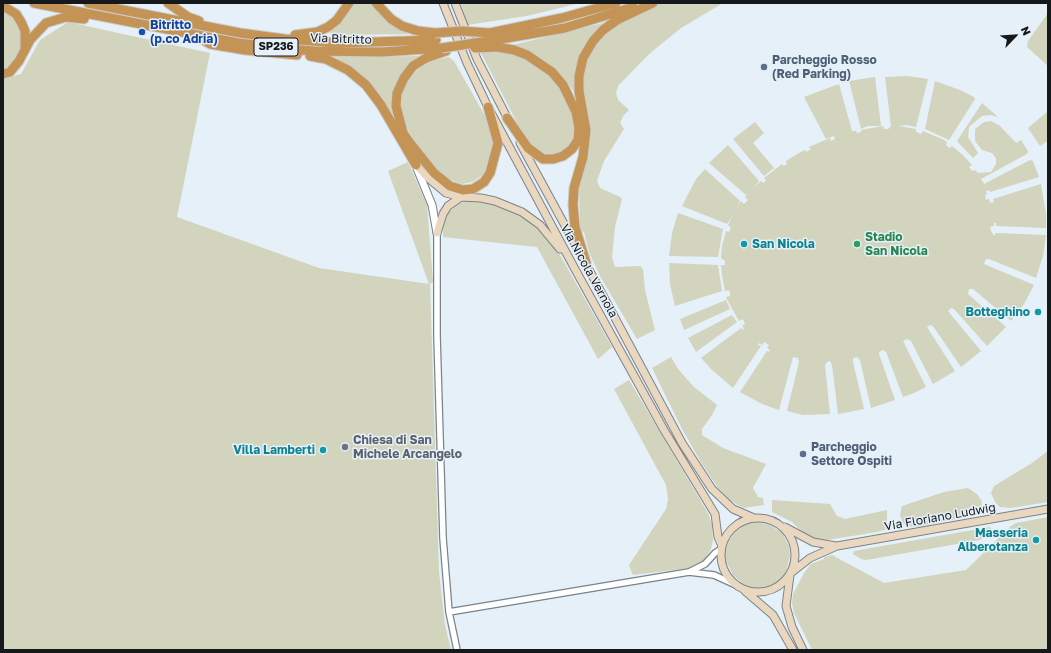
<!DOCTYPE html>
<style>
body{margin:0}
#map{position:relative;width:1051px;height:653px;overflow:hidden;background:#e5f0f8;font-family:"Golos Text",sans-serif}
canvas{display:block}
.frame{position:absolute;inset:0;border:4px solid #15191c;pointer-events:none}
.north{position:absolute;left:995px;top:16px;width:40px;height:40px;-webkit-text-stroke:3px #e5f0f8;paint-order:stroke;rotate:65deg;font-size:11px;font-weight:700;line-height:16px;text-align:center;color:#15191c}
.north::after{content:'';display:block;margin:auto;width:14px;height:18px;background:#15191c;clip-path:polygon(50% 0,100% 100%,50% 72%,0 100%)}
</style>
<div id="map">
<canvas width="1051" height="653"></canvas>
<div class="frame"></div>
<div class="north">N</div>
</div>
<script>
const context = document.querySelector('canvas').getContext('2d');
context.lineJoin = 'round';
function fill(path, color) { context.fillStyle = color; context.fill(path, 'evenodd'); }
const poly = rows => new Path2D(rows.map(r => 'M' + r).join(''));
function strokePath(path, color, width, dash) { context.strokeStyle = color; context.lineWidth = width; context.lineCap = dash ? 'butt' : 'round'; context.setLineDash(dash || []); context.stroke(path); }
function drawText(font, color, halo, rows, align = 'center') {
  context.font = font + ' "Golos Text",sans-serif'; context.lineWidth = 3; context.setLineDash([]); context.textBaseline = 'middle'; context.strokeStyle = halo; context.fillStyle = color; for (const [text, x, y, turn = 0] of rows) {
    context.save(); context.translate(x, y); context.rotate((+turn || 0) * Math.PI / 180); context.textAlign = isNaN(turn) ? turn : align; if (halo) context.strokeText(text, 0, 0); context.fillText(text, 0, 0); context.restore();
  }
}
fill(poly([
 [353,3,373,3,414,34,331,35,329,30,345,17],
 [461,3,580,3,527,16,467,25],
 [657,3,723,3,681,28,649,54,618,86,616,93,618,100,629,110,623,116,620,123,624,129,604,161,597,181,600,188,620,197,622,199,615,227,612,257,615,267,640,266,643,269,645,290,655,330,637,339,600,276,589,252,584,232,580,230,579,185,589,119,583,102,583,68,603,30],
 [3,6,25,31,19,61,3,69],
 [1048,13,1048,66,1027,47,1028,41],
 [68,22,210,53,177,217,319,268,429,284,388,171,408,162,427,205,433,282,430,284,439,572,445,625,451,650,3,650,3,79,21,74,40,40],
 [607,22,576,72,574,91,553,67,542,59,513,45],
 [501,47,523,57,558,81,579,130,567,150,551,154,542,153,535,151,525,138,481,53],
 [423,56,393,97,393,112,391,113,374,89,336,57],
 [449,57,454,61,489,123,493,136,492,153,487,173,472,182,462,184,445,178,434,168,421,151,402,120,399,94,404,85,420,67,432,61],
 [908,76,928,79,916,127,906,125,898,126,916,129,916,132,921,134,923,131,942,139,947,142,946,145,948,147,950,148,952,146,964,156,972,165,969,167,972,171,975,170,978,173,991,172,996,164,996,158,992,153,982,150,975,141,975,129,984,122,991,121,1000,126,1016,143,1021,140,1028,151,1027,154,981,179,984,184,1030,160,1033,161,1039,177,990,192,989,190,986,191,987,194,985,195,986,200,989,199,990,203,994,202,993,199,1041,184,1046,214,1046,228,996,226,996,223,994,223,994,226,991,226,990,229,994,236,996,233,1046,235,1043,256,1036,278,989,259,986,259,984,264,1034,285,1024,304,1011,321,973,289,969,289,968,294,1006,327,987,346,954,309,951,308,948,311,981,351,961,367,933,326,930,325,927,327,955,371,933,384,911,341,907,339,903,341,926,387,914,393,903,397,886,352,883,350,879,352,879,354,895,400,871,408,860,360,857,357,853,358,853,362,864,409,838,414,832,365,830,361,827,362,825,365,830,414,803,415,787,411,799,362,798,358,793,357,779,410,762,404,740,392,767,351,769,352,770,350,767,348,769,345,764,342,762,345,759,343,758,345,761,346,733,388,711,369,701,358,741,328,743,330,744,328,742,326,745,324,744,321,742,319,739,321,729,303,726,297,730,296,730,293,729,290,725,291,722,275,721,265,725,265,725,261,721,258,722,246,726,231,729,232,731,228,728,225,732,216,727,224,682,206,696,179,705,169,740,201,736,209,741,201,744,204,748,200,745,197,750,191,746,195,709,163,728,145,759,181,753,188,761,181,763,183,766,180,764,178,782,164,784,166,787,164,786,161,799,153,805,150,806,152,811,149,809,147,830,138,831,141,835,139,834,136,826,139,804,97,839,84,852,131,856,131,857,133,861,132,861,130,883,126,884,129,888,129,891,126,885,77],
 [875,77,881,126,867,126,861,129,849,81],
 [935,81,960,90,974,97,975,99,949,140,925,129],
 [982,103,998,117,990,115,982,116,969,127,968,137,978,153,973,158,957,141],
 [1048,111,1048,141,1040,146,1028,128],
 [755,122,764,133,753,143,774,168,764,176,733,139],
 [466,201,495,203,511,209,534,223,555,246,612,347,598,359,537,247,443,237,443,225,447,214,459,203],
 [678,213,723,229,718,257,669,256,672,233],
 [669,263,718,265,722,291,675,306,670,284],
 [726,300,730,309,684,330,680,319],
 [732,315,737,322,696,352,688,338],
 [671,357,678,369,694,387,717,405,712,415,702,429,702,435,723,448,766,464,753,488,758,497,763,498,764,505,743,508,728,499,718,488,702,464,682,429,652,368],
 [629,380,708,513,712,525,713,540,711,549,702,563,690,568,633,575,632,573,629,565,666,509,668,499,666,485,614,389],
 [1048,451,1048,502,1011,508,1000,507,995,502,991,493,994,486,1032,463],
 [968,488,978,495,982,502,980,514,917,527,907,526,903,523,900,515,902,506,944,492],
 [772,500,830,504,837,516,845,519,887,510,887,526,885,530,877,532,821,541,808,538,792,522,772,512],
 [1048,517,1048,650,812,650,794,613,792,603,793,594,804,573,811,564,824,559,824,557,832,555,884,583,966,570,1011,526,1016,523],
 [759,522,770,525,782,533,789,546,790,556,785,575,778,582,765,588,754,589,743,584,733,575,725,559,725,546,738,528,749,523],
 [990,527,992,531,980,540,866,560,861,559,853,554,854,551]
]), '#d2d4bd');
const minor = poly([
 [437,233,437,336,443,538,449,612,457,650],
 [689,572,714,575,736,585],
 [449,612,689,572,705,564,715,553,721,549]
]);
const tertiary = poly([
 [416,166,432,205,437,233]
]);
const secondary = poly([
 [443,3,467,63,488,107,576,271,664,430,715,514,718,537,722,546],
 [455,3,477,59,509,121],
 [520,143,581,255],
 [416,165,427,177,446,193,461,197,481,198,495,201,522,212,540,225,560,249],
 [437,233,443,214,448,206,461,197],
 [586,264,682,443,712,489,733,509,754,518],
 '721 555a37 37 0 1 1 74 0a37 37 0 1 1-74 0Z',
 [785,527,813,542,836,546],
 [792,572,810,558,837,546,1048,509],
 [790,575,786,606,792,627,803,650],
 [745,591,773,615,793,650]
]);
const trunk = poly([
 [34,3,238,43,289,49,314,51,382,52,442,48],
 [88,3,240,33,285,39,340,43,436,40],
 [168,3,188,17,199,21],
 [376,3,391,19,402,26,418,31,435,33],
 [3,6,16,14,21,22,25,31,25,47],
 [490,33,562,18,616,3],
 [295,35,317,32,328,27,337,20,349,3],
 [200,38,210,44,245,50,297,55],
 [495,40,565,28,633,7],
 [497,47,514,50,527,55,552,72,563,85,576,112,579,128,578,140,572,149,563,156,553,159,543,159,528,148,507,118],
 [446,51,426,58,413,66,404,78,397,93,396,106,403,133,410,143,434,173,450,186,463,190,473,189,484,182,490,173,498,143,488,107],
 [310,56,326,59,348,70,366,85,381,105,416,165],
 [3,74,10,72,19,61,30,40,46,23,66,17,84,19],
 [588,269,575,227,573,205,574,188,583,157,586,130,579,91,579,76,583,58,593,41,603,30,617,20,653,3]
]);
strokePath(minor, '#7b848b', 8);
strokePath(tertiary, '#7b848b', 9);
strokePath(secondary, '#7b848b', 9);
strokePath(trunk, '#cccccd', 11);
strokePath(minor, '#fff', 5.5);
strokePath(tertiary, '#fff', 7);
strokePath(secondary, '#e9d7bf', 7);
strokePath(trunk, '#c49456', 9);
const trunkBridge = poly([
 [435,33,462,31,490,33],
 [442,48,495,40],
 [475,48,497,47]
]);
strokePath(trunkBridge, '#cccccd', 11, []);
strokePath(trunkBridge, '#c49456', 9);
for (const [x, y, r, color] of [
 [142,32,4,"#1a4fb4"],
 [764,67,4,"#5c6f8a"],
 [744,244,4,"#0f9aa8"],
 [857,244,4,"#2e9e5b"],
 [1038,312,4,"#0f9aa8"],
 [345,447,4,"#6b7280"],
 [323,450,4,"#0f9aa8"],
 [803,454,4,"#5c6f8a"],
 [1036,540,4,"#0f9aa8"]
]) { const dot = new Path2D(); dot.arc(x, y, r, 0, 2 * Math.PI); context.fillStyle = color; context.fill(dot); strokePath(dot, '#e5f0f8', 1.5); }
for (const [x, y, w] of [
 [276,47,44]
]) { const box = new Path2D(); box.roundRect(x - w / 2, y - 9, w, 18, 3); context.fillStyle = '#e5f0f8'; context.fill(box); strokePath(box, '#15191c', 1); }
drawText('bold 11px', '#15191c', null, [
 ["SP236",276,47]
]);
drawText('bold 12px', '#164399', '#e5f0f8', [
 ["Bitritto",150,25],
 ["(p.co Adria)",150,39]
], 'left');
drawText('12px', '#15191c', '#e5f0f8', [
 ["Via Bitritto",341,39,2],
 ["Via Nicola Vernola",589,271,61],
 ["Via Floriano Ludwig",940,517,-10]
]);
drawText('bold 12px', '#4e5e75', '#e5f0f8', [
 ["Parcheggio Rosso",772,60],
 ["(Red Parking)",772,74],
 ["Parcheggio",811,447],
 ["Settore Ospiti",811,461]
], 'left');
drawText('bold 12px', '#27864d', '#e5f0f8', [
 ["Stadio",865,237],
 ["San Nicola",865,251]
], 'left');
drawText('bold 12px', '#0d838f', '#e5f0f8', [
 ["San Nicola",752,244,"left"],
 ["Botteghino",1030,312],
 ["Villa Lamberti",315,450],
 ["Masseria",1028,533],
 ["Alberotanza",1028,547]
], 'right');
drawText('bold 12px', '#5b616d', '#e5f0f8', [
 ["Chiesa di San",353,440],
 ["Michele Arcangelo",353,454]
], 'left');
</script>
